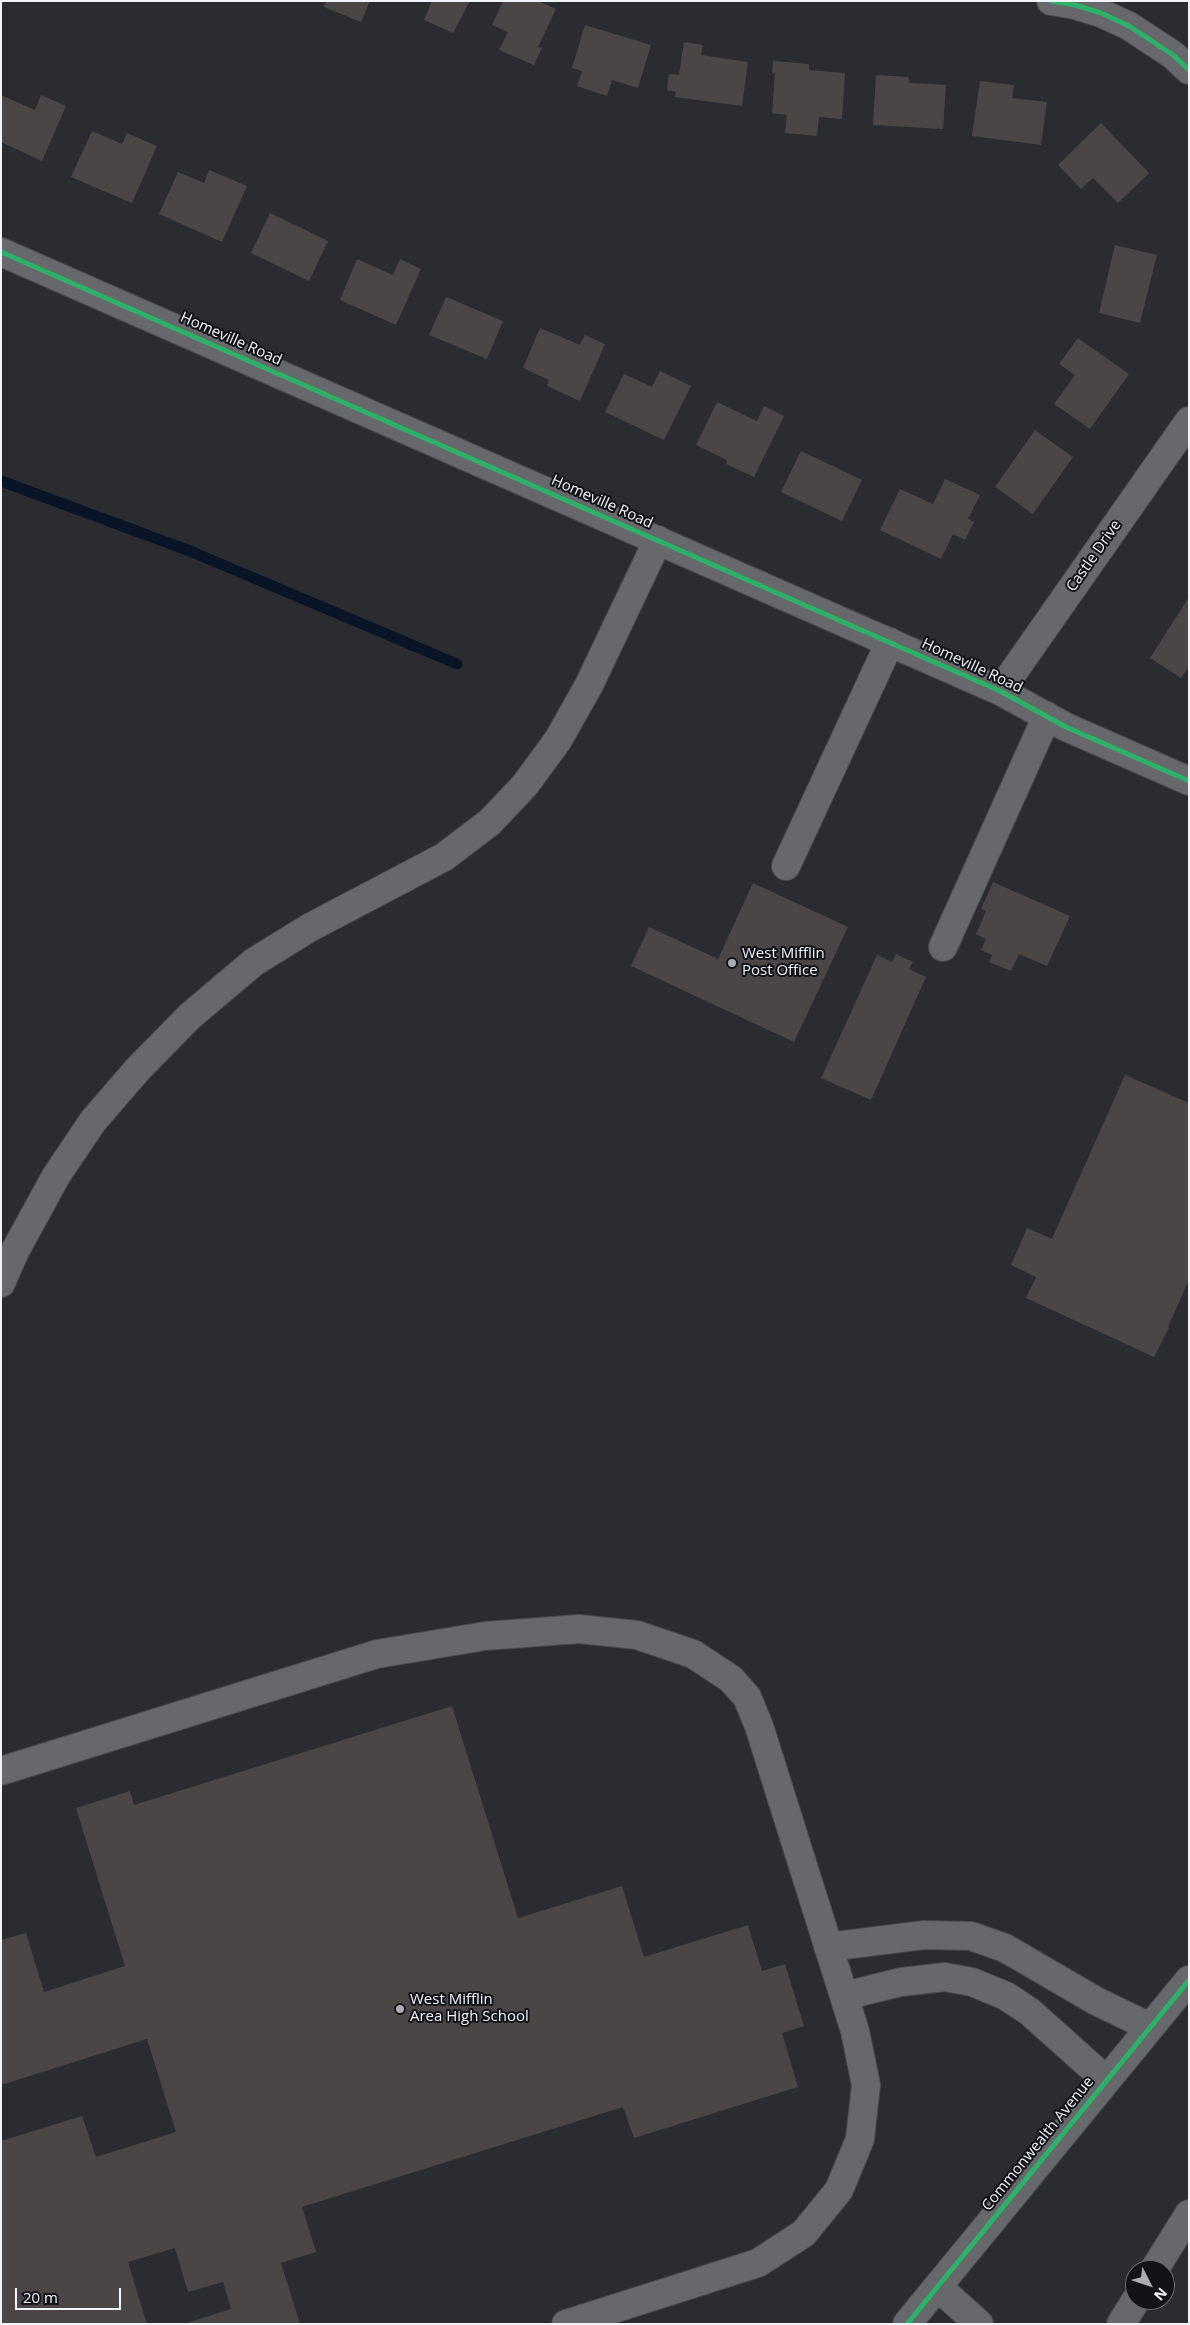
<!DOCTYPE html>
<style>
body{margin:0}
#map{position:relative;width:1190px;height:2325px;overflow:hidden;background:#2a2c30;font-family:"Open Sans",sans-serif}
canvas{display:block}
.frame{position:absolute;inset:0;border:2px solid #f0f3f8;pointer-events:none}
.north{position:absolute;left:1125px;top:2260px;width:50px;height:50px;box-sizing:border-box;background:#111317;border:1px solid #6a6d71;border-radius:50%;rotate:131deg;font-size:14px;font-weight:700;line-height:20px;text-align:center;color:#f0f3f8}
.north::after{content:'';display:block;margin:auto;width:18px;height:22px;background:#abadb2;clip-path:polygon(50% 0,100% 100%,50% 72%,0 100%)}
.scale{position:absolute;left:15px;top:2288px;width:106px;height:22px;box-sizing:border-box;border:2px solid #f0f3f8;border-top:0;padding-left:6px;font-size:15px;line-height:18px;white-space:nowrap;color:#f0f3f8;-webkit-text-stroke:4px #111317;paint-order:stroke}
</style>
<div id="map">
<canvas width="1190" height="2325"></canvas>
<div class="frame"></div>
<div class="north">N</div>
<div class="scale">20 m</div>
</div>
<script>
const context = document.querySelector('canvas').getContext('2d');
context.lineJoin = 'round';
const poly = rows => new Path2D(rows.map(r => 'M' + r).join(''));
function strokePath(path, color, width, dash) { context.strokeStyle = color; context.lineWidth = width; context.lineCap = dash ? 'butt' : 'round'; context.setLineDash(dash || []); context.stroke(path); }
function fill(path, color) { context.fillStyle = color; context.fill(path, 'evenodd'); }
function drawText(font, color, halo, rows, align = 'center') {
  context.font = font + ' "Open Sans",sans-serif'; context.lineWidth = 4; context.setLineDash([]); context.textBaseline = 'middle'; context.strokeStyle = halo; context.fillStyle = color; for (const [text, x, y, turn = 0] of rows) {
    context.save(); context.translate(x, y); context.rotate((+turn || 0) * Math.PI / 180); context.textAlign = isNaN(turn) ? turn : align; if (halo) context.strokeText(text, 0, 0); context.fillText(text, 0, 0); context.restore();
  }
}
strokePath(poly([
 [1,481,190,551,457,664]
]), '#0a1426', 11);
fill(poly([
 [326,1,370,1,361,22,324,7],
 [428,1,470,1,453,33,424,20,431,3],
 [503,1,538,1,556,9,538,47,542,48,534,65,499,50,508,32,492,25],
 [585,25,651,45,638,88,612,80,607,96,577,86,582,71,572,68],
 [684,42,703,45,701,55,748,62,742,106,675,97,676,92,667,90,669,74,679,75],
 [773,61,809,64,809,70,845,73,842,119,819,117,817,136,785,133,787,115,772,113,775,73,772,73],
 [876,75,908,77,910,83,946,85,943,129,873,125],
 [980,81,1014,85,1012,98,1047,102,1041,145,972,136],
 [1,95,35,110,41,95,66,106,42,161,1,142],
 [1101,123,1149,173,1118,203,1093,178,1081,189,1058,165],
 [92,131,122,144,127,133,157,146,132,203,71,177],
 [209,170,247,186,222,242,159,214,178,172,204,183],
 [270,213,328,241,309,281,251,253],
 [1115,245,1157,255,1140,323,1099,313],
 [357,259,393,275,400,259,421,269,396,325,340,300],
 [446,297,503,321,487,359,429,335],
 [540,328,580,345,585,335,605,344,580,401,547,386,549,380,523,368],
 [1078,338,1129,374,1090,429,1054,404,1075,375,1059,364],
 [660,371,691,386,664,440,605,412,624,374,652,387],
 [717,402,757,421,764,406,784,416,754,477,726,464,727,460,696,445],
 [1035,430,1073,457,1033,514,995,487],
 [801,451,862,480,842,521,781,492],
 [945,479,980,495,968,519,974,522,965,540,953,534,941,559,880,530,900,489,933,504],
 [1189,597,1189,667,1181,678,1150,658],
 [993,882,1070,916,1047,966,1019,954,1011,971,989,962,992,955,981,950,986,939,976,934,986,911,981,909],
 [753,883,848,927,794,1042,631,966,649,927,718,959],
 [896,954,913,962,909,969,926,977,871,1100,821,1078,877,955,892,962],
 [1125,1075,1189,1103,1189,1280,1168,1327,1169,1328,1154,1357,1026,1298,1036,1277,1011,1265,1027,1228,1052,1239],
 [452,1706,518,1918,622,1886,644,1957,748,1925,762,1971,785,1964,804,2026,782,2033,798,2087,634,2138,623,2107,302,2207,316,2252,281,2263,300,2324,184,2324,231,2309,223,2282,188,2292,175,2248,128,2262,147,2324,1,2324,1,2141,82,2116,96,2157,176,2132,147,2039,1,2085,1,1940,26,1933,44,1992,125,1966,76,1808,130,1791,134,1805]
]), '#4a4645');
const minor = poly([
 [1051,1,1075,5,1101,13,1129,26,1173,55,1189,70],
 [1,252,1000,691,1066,727,1189,781],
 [1000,691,1189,421],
 [786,866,890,642],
 [943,947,1047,716],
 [1,1283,15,1251,56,1176,93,1121,138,1069,190,1016,254,962,309,928,444,857,490,822,525,785,558,740,589,685,658,540],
 [1,1771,377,1654,485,1636,579,1629,637,1635,693,1654,731,1679,747,1697,759,1726,855,2031,866,2085,860,2139,839,2190,804,2233,758,2263,566,2324],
 [828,1947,924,1935,971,1936,1005,1948,1096,2001,1150,2027],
 [844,1996,901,1982,945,1977,972,1982,1006,1996,1030,2012,1106,2080],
 [1154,2270,1189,2214],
 [938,2287,979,2324],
 [907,2324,1189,1980],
 [1121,2324,1136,2300]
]);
strokePath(minor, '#47494d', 30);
strokePath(minor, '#66686b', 28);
strokePath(poly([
 [1051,1,1075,5,1101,13,1129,26,1173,55,1189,70],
 [1,252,1000,691,1066,727,1189,781],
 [907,2324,1189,1980]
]), '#2db169', 5);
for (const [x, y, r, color] of [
 [732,963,5,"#abadb2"],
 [400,2009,5,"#abadb2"]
]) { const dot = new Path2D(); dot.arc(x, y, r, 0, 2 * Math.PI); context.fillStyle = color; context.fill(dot); strokePath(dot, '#111317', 2); }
drawText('15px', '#f0f3f8', '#111317', [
 ["Homeville Road",231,339,24],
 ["Homeville Road",602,502,24],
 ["Castle Drive",1094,556,-55],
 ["Homeville Road",972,666,25],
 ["Commonwealth Avenue",1038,2144,-51]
]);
drawText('15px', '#f0f3f8', '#111317', [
 ["West Mifflin",742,954],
 ["Post Office",742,971],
 ["West Mifflin",410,2000],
 ["Area High School",410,2017]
], 'left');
</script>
